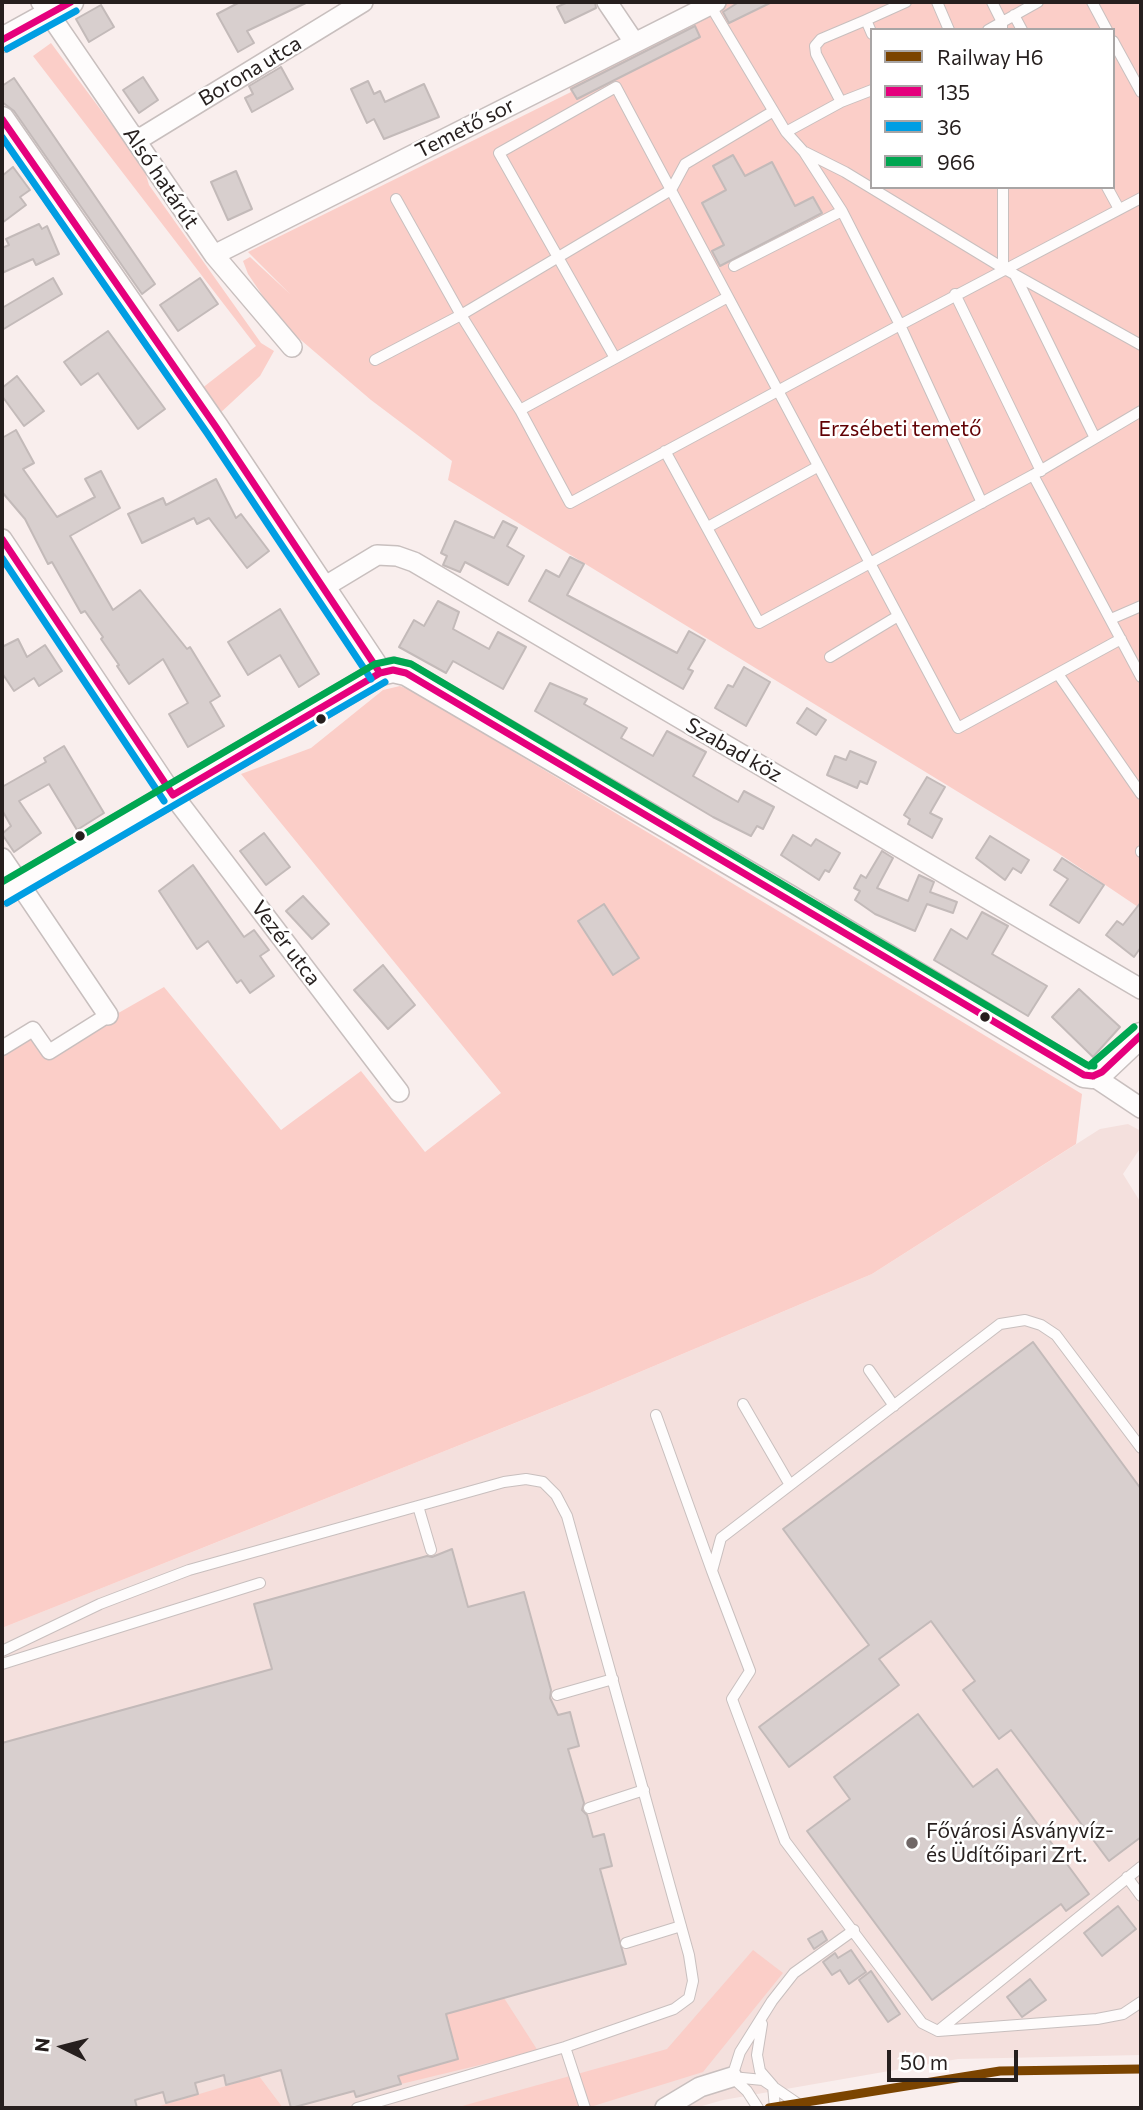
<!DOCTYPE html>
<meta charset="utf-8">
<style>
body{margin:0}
#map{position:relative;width:1143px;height:2110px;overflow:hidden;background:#f9eeed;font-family:Commissioner,sans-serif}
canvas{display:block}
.frame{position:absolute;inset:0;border:4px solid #261f1e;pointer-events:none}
.legend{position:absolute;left:870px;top:28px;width:245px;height:161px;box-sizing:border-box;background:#fff;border:2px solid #a8a5a5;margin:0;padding:9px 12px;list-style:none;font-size:21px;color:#261f1e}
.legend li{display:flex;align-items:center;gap:14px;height:35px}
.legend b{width:35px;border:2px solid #a8a5a5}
.north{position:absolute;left:28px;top:2012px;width:70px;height:70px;-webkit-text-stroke:5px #fff;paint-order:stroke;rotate:276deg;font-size:19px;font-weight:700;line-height:28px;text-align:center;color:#261f1e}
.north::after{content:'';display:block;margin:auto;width:24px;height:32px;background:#261f1e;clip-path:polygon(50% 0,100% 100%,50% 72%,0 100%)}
.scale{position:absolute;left:887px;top:2050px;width:131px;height:32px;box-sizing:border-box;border:4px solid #261f1e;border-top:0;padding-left:9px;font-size:21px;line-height:24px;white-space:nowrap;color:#261f1e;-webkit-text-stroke:5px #fff;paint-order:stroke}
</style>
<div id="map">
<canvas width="1143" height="2110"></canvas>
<div class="frame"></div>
<ul class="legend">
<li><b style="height:9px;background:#7b4400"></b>Railway H6</li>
<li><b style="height:9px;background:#e5007d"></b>135</li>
<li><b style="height:9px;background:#009ee3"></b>36</li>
<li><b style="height:9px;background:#00a651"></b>966</li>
</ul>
<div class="north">N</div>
<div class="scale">50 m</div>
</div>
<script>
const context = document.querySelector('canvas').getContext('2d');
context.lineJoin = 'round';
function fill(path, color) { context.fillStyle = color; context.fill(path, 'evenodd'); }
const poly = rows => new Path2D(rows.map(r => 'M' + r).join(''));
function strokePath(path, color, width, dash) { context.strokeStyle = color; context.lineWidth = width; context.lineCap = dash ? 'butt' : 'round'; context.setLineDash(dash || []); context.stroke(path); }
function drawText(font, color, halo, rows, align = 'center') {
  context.font = font + ' Commissioner,sans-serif'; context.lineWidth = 5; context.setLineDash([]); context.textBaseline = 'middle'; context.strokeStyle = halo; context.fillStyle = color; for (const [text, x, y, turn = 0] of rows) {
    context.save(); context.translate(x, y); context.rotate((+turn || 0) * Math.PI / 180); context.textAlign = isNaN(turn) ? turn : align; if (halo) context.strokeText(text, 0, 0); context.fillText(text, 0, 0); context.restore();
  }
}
fill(poly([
 [1128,1124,1141,1131,1141,1147,1123,1174,1141,1203,1141,2055,958,2059,723,2100,695,2108,2,2108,2,1628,590,1393,872,1274,1100,1129]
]), '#f4e0dd');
fill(poly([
 [727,2,1141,2,1141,909,1058,853,448,480,452,461,371,400,281,323,248,274,243,261,250,257,290,294,248,252,571,92,566,80],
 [872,30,1113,30,1113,187,872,187],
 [51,43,144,168,149,185,261,343,274,351,260,376,218,415,201,389,256,346,33,56],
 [400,686,413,691,1082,1094,1076,1144,872,1274,590,1393,2,1628,2,1048,33,1029,50,1052,164,987,281,1130,361,1071,425,1152,501,1093,241,774,311,748,383,690],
 [753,1950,783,1973,703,2072,587,2108,455,2108,667,2049],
 [504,1998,538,2051,401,2084,398,2076,458,2059,446,2014],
 [259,2076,283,2108,153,2108]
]), '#fbcec8');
const building = poly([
 [240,2,308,2,247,31,254,43,238,52,217,14,240,2],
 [568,2,595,2,596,8,565,23,557,7,568,2],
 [739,2,772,2,729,23,723,12,739,2],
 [101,5,114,27,89,42,76,19,101,5],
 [695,26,700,37,577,99,571,89,695,26],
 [281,67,293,89,252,112,245,98,253,94,249,86,281,67],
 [143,77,158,100,139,113,123,90,143,77],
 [14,78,155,284,142,294,14,111,2,102,2,86,14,78],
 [368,81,374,94,380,91,385,102,424,84,439,117,384,139,374,119,367,123,351,89,368,81],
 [733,155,745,176,772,162,795,206,813,197,822,213,720,266,712,251,724,245,702,203,726,190,713,166,733,155],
 [13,167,30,190,20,197,26,205,2,223,2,176,13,167],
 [236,171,252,209,228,220,211,182,236,171],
 [39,224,42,229,47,226,59,254,36,265,33,259,2,273,2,248,9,245,6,239,39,224],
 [53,278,62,294,2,330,2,308,53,278],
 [200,278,218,304,178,331,160,305,200,278],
 [108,331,165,409,138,429,98,373,81,385,64,362,108,331],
 [17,376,44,411,24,426,2,396,2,388,17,376],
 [16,430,34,463,23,469,57,517,95,497,85,479,101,471,120,508,70,536,113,610,140,590,187,649,190,647,220,696,210,702,224,726,188,747,169,714,188,703,163,659,129,684,117,666,119,665,101,639,103,637,85,611,81,613,52,562,48,564,25,519,2,492,2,438,16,430],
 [216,479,236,518,241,514,269,551,247,568,209,518,197,524,194,518,142,543,128,514,163,498,166,505,216,479],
 [455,521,494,538,503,521,517,528,507,546,524,556,508,585,465,562,460,572,443,565,447,556,441,553,455,521],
 [570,557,584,564,567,595,677,653,689,631,705,640,688,669,693,671,683,689,529,601,546,570,559,577,570,557],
 [438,601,459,612,453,629,489,649,498,632,526,647,503,689,453,661,446,673,399,647,414,620,424,626,438,601],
 [280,609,319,674,299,687,280,655,248,675,228,642,280,609],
 [18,639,27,657,45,645,62,671,39,686,34,678,14,691,2,673,2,647,18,639],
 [744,667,770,682,746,726,715,708,728,685,733,687,744,667],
 [550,683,587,699,584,704,627,728,621,738,653,756,667,731,706,752,693,776,738,802,744,791,774,807,763,829,757,826,751,836,713,817,535,711,550,683],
 [807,708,826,720,816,735,797,723,807,708],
 [64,746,104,813,77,830,49,784,19,801,41,833,14,852,2,834,11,826,2,810,2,787,46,762,44,758,64,746],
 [850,751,876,762,867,784,860,781,857,788,827,775,835,756,846,760,850,751],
 [927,777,945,787,930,813,942,819,932,838,908,824,910,819,904,815,927,777],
 [264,833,290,867,266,885,240,851,264,833],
 [793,835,811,846,816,839,840,853,829,872,825,870,819,880,781,855,793,835],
 [990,836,1029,860,1021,873,1013,868,1005,880,976,858,990,836],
 [882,851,893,858,877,888,908,901,919,875,934,882,930,892,957,902,953,913,927,904,915,931,875,914,855,900,860,891,854,888,861,875,866,878,882,851],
 [1062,858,1104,885,1079,923,1050,905,1068,879,1054,870,1062,858],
 [193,865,244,937,254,930,269,950,260,956,274,976,250,993,241,980,237,983,208,941,197,949,159,891,193,865],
 [303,896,329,924,312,939,286,911,303,896],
 [1141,902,1141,947,1134,957,1106,935,1117,921,1123,925,1141,902],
 [604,904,639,958,613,975,578,921,604,904],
 [982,912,1008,926,992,954,1047,986,1028,1016,934,960,951,929,967,939,982,912],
 [383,965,415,1005,388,1029,354,990,383,965],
 [1079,989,1120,1027,1093,1057,1052,1017,1079,989],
 [1033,1342,1141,1489,1141,1837,1109,1861,1011,1730,999,1739,963,1690,975,1681,931,1621,879,1659,899,1685,789,1767,759,1727,869,1645,783,1529,1033,1342],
 [452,1549,468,1607,524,1592,551,1690,550,1698,558,1715,570,1712,579,1746,568,1749,584,1803,582,1810,587,1815,593,1837,604,1834,612,1866,600,1869,626,1964,446,2014,458,2059,398,2076,401,2084,356,2097,354,2091,291,2108,281,2070,226,2085,224,2075,195,2083,198,2094,166,2103,163,2092,135,2100,137,2108,2,2108,2,1743,272,1669,254,1604,427,1556,432,1557,452,1549],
 [918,1714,973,1787,997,1769,1089,1894,1066,1911,1061,1904,932,2000,807,1831,850,1799,834,1777,918,1714],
 [1118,1906,1136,1929,1102,1956,1084,1933,1118,1906],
 [822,1931,827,1940,814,1949,808,1939,822,1931],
 [851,1950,866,1972,849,1984,840,1970,832,1975,823,1962,835,1953,838,1958,851,1950],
 [871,1971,900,2014,888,2022,859,1980,871,1971],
 [1030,1979,1046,2000,1022,2017,1007,1997,1030,1979]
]);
fill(building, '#d8cfce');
strokePath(building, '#c3bab9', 2);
const service = poly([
 [937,2,949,30],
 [992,2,1002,22,1002,30],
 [1092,2,1107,30],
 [710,5,786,132,841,102,872,90],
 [1014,15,1022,30],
 [866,20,906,2],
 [988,30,1038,2],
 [1113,41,1141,92],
 [841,102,816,54,815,46,821,39,866,20,872,34],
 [786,132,804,152,842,211,900,325,1141,198],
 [805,152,845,172,1003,268,1141,345],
 [1003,187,1003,268],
 [1107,187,1119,209],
 [396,199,461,315,520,410,570,503,900,325,982,503],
 [734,266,842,211],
 [1015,275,1095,438],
 [955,294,1041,471],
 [615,358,499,153,616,87,958,728,1121,639],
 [375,360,461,315,671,190,685,164,772,112],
 [520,410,726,298],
 [665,451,759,623,1033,475,1141,411],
 [1033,475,1141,677],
 [708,527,817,467],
 [1111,619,1141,606],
 [830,657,898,616],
 [1058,674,1141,794],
 [1141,852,1141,851],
 [869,1370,894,1406],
 [743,1404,790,1485],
 [656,1415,712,1571],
 [1141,1448,1056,1335,1041,1325,1025,1320,1000,1324,721,1538,712,1571,750,1671,732,1699,785,1841,922,2023,938,2031,1097,2019,1123,2014,1141,2002],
 [418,1506,431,1550],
 [2,1651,100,1604,189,1570,504,1482,526,1479,543,1482,556,1495,567,1516,689,1955,693,1981,689,1998,674,2009,565,2047,357,2108],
 [2,1664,260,1583],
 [557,1695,613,1679],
 [589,1808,644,1790],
 [1127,1877,1141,1896],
 [626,1943,681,1926],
 [762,2024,757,2055,760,2071,773,2086,775,2108],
 [938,2031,1141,1867],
 [565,2047,585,2108],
 [732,2077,740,2052,772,2001,794,1973,854,1930],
 [732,2077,763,2080,804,2108],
 [732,2077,747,2091,758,2108]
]);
const pedestrian = poly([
 [2,1048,33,1029,49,1052,108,1015]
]);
const minor = poly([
 [41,2,214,255,292,347],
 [607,2,634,42],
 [136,141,363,2],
 [214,255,716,2],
 [2,539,173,795,399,1092],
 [324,587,377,555,397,556,414,562,1141,989],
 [2,858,108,1015],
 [1093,1076,1141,1108],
 [665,2108,700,2087,732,2077]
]);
const tertiary = poly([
 [2,40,71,2],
 [2,119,216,427,380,673],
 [2,894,380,673,393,670,406,673,790,898,1084,1075,1093,1076,1102,1072,1141,1035]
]);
strokePath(service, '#c8bfbe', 12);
strokePath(pedestrian, '#c8bfbe', 17);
strokePath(minor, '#c8bfbe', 22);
strokePath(tertiary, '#c8bfbe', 27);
strokePath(service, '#fefcfc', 10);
strokePath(pedestrian, '#fefcfc', 14);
strokePath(minor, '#fefcfc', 19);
strokePath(tertiary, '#fefcfc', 24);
strokePath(poly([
 [2,40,71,2],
 [2,119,216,427,380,673],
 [2,539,173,795,380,673,393,670,406,673,1084,1075,1093,1076],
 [1093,1076,1102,1072,1141,1035]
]), '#e5007d', 7);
strokePath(poly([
 [7,49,76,11],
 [2,137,207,433,371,679],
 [2,558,164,801],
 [7,903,385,682]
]), '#009ee3', 7);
strokePath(poly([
 [2,882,375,664,394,660,411,664,1087,1065,1094,1066],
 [1089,1066,1134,1027]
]), '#00a651', 7);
strokePath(poly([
 [769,2108,1000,2071,1141,2069]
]), '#7b4400', 9);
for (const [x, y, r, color] of [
 [321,719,6,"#261f1e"],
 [80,836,6,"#261f1e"],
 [985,1017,6,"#261f1e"],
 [912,1843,7,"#706766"]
]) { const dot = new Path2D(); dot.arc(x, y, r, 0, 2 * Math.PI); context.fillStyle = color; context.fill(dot); strokePath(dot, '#fff', 2.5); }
drawText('21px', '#261f1e', '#fff', [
 ["Borona utca",250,71,-31],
 ["Temető sor",465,128,-27],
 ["Alsó határút",161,178,56],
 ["Szabad köz",734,750,30],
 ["Vezér utca",286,943,53]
]);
drawText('21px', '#610003', '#fff', [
 ["Erzsébeti temető",900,429]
]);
drawText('21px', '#261f1e', '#fff', [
 ["Fővárosi Ásványvíz-",926,1831],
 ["és Üdítőipari Zrt.",926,1855]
], 'left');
</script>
